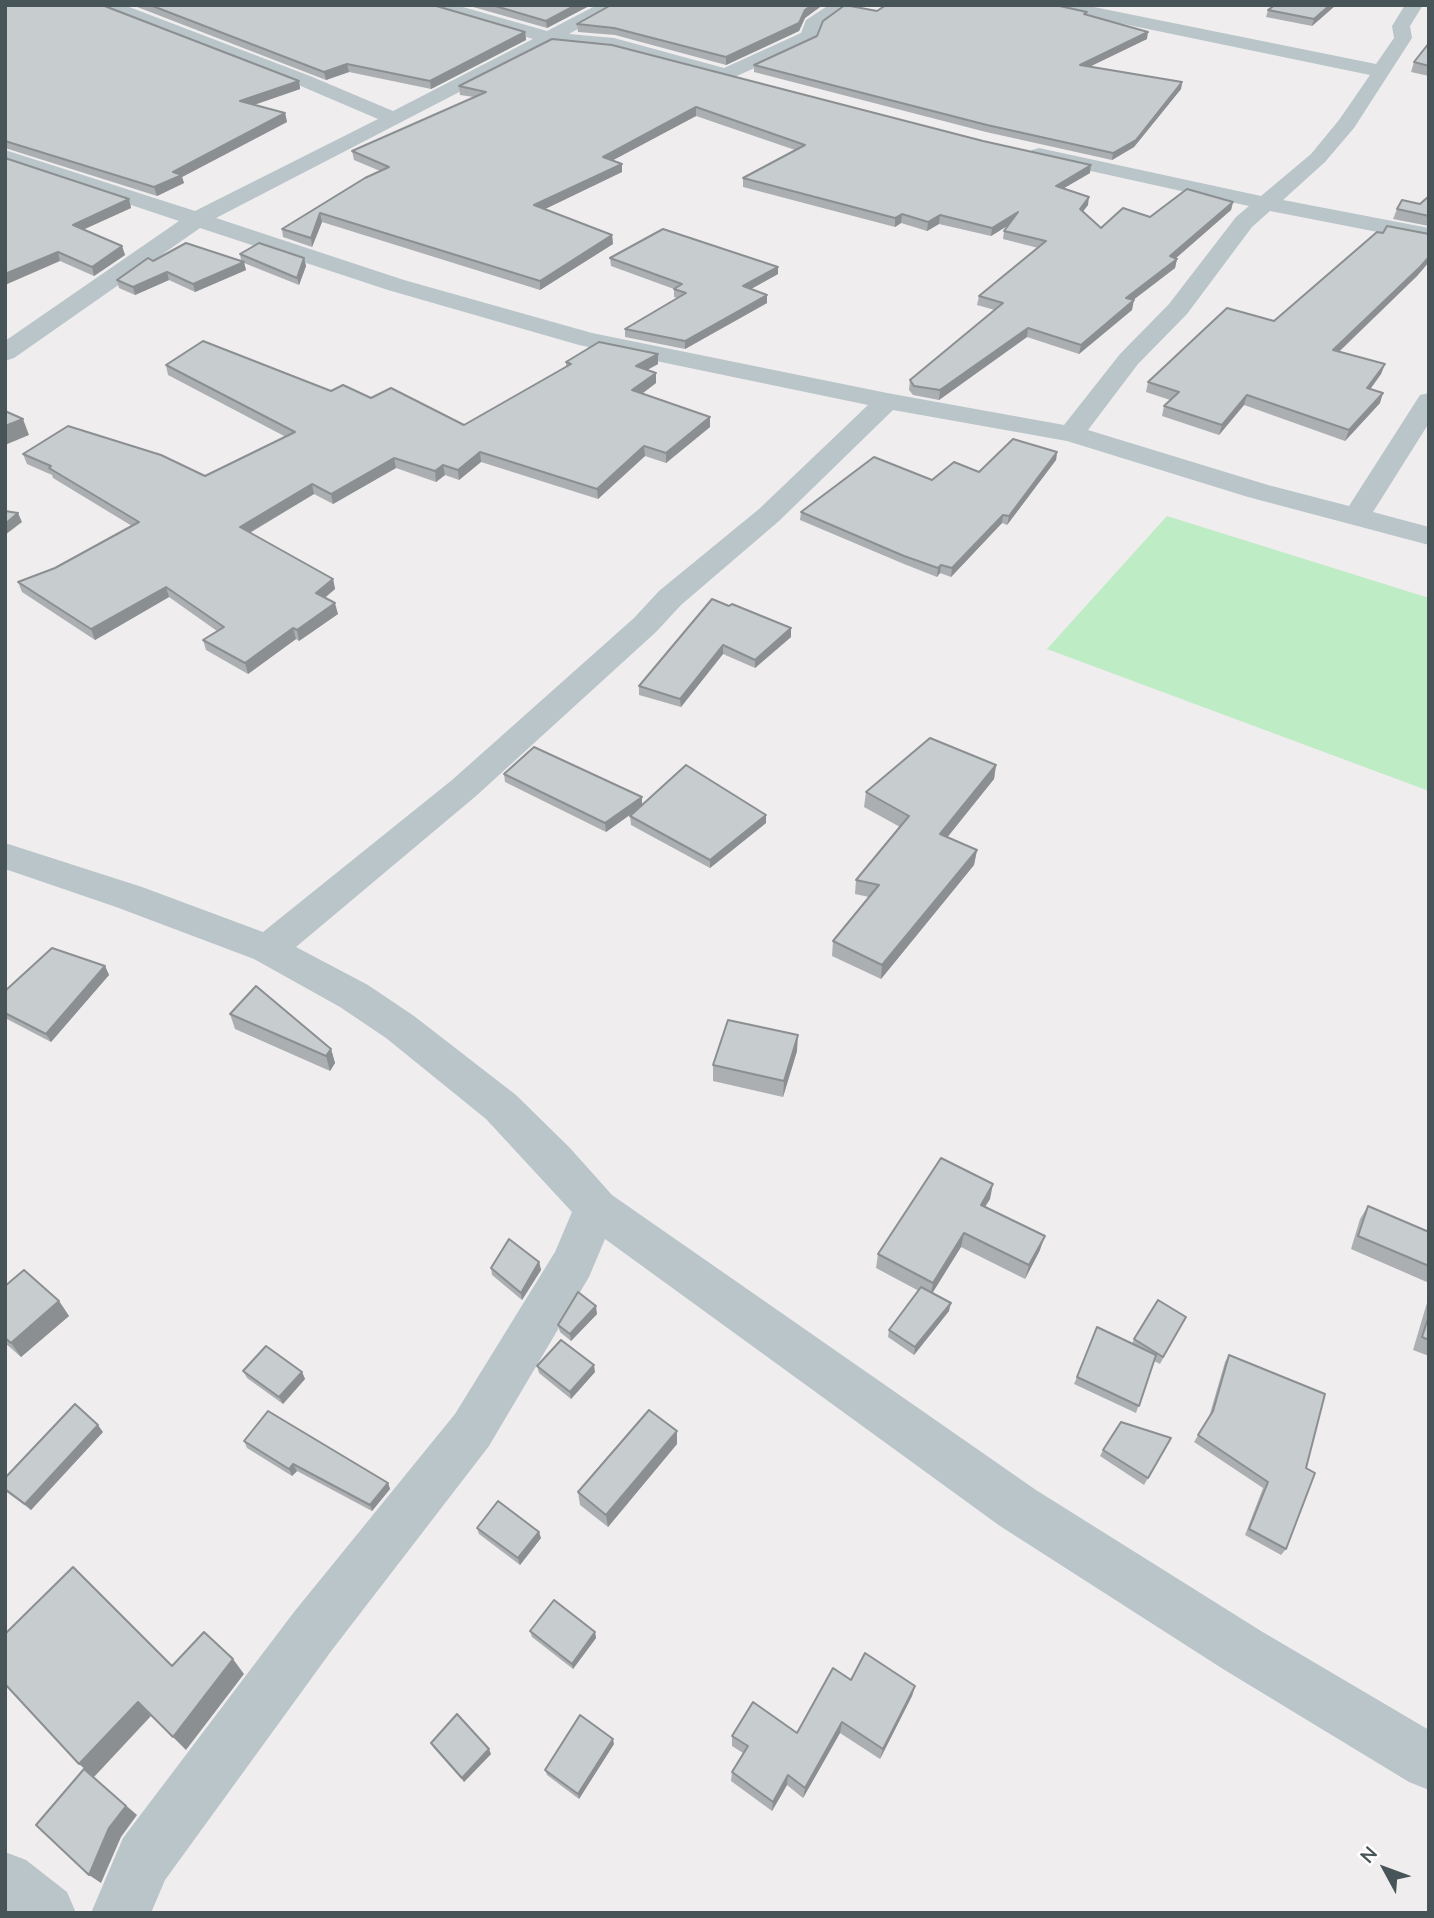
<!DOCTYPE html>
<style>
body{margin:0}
#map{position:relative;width:1434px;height:1918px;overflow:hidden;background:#f0edee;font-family:"Nunito Sans",sans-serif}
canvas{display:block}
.frame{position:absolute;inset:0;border:7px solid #475559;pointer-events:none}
.north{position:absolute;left:1350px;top:1834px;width:70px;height:70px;-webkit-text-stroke:5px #fff;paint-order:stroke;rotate:311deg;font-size:19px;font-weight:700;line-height:28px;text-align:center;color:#475559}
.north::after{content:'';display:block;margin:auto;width:24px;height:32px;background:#475559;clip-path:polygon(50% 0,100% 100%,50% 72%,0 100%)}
</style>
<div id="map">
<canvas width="1434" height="1918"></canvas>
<div class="frame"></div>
<div class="north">N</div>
</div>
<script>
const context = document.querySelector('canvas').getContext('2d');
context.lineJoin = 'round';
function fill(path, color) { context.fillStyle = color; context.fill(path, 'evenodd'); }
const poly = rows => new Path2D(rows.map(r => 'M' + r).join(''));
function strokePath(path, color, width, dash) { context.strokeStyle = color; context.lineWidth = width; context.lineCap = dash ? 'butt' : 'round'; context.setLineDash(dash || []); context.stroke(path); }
fill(poly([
 [1167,516,1429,598,1429,791,1047,649]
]), '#bdecc5');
fill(poly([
 [98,5,124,5,310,76,393,111,533,39,430,9,427,5,456,5,547,31,597,5,620,5,569,34,614,38,724,68,801,33,806,20,829,5,850,5,820,26,816,40,726,81,613,49,552,44,216,218,404,280,592,333,887,393,1064,425,1120,354,1169,304,1236,217,1249,206,1032,158,1028,154,1032,150,1039,148,1261,196,1311,154,1339,120,1370,75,1056,10,1047,5,1084,5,1376,64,1394,38,1392,26,1405,5,1423,5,1410,26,1412,38,1354,128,1325,162,1283,200,1429,228,1429,242,1270,211,1252,227,1187,314,1138,364,1088,430,1268,485,1349,506,1420,395,1429,393,1429,423,1373,512,1429,527,1429,545,1248,497,1067,441,893,410,779,521,681,605,656,632,476,796,296,947,368,985,414,1016,516,1095,570,1148,612,1195,1036,1490,1261,1631,1429,1730,1429,1790,1409,1782,1223,1669,1000,1526,605,1239,589,1277,489,1446,332,1650,165,1880,151,1913,91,1913,123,1838,294,1612,455,1414,555,1252,572,1212,486,1119,386,1038,340,1007,254,959,116,907,5,869,5,843,142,887,263,932,452,780,634,618,659,591,759,509,868,405,579,345,388,290,200,228,14,358,5,361,5,341,179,221,5,163,5,150,195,211,378,119,296,84,101,9,98,5],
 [5,1852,26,1860,67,1892,76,1913,5,1913,5,1852]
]), '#b9c5c9');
fill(poly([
 [5,5,299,81,300,89,254,105,285,113,287,122,182,177,184,183,157,196,5,148],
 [132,5,433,5,525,32,526,40,431,89,349,72,326,80],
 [466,5,591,5,547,28],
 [611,5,820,5,820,7,805,18,799,31,726,65,615,35,578,32,577,24],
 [1336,5,1312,26,1266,17,1268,10],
 [877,11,1086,15,1147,39,1090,66,1182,82,1181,89,1134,147,1112,160,986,132,754,72,754,65],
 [552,39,1090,173,1064,188,1088,205,1083,212,1101,228,1150,217,1233,202,1231,210,1176,258,1177,259,1175,268,1133,300,1132,310,1079,354,1027,337,939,400,913,395,909,390,910,380,995,310,977,305,979,296,1038,248,1003,239,1004,231,1007,226,991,236,939,224,927,231,901,223,895,227,743,187,743,178,795,150,696,116,613,160,622,164,622,172,544,209,612,235,613,244,540,290,322,222,312,247,283,237,282,229,380,171,354,160,352,151,474,97,460,95,459,86],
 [1429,43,1429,76,1411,72,1414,62],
 [5,158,129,199,131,208,84,229,122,246,125,255,94,276,60,261],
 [1429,196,1429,226,1393,219,1397,209,1420,204],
 [1383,233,1429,234,1429,262,1417,276,1339,352,1385,364,1381,374,1370,389,1380,403,1345,441,1244,405,1219,435,1162,416,1164,406,1170,400,1146,392,1148,382,1274,321],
 [240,254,304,258,306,266,299,285,244,263,246,270,195,292,169,280,135,295,119,288,117,280,153,261,241,261],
 [610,258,778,267,778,274,751,289,767,295,767,303,685,349,625,337,625,329,677,298,674,297,674,289,611,266],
 [566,362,658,364,647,370,656,383,642,394,710,427,666,463,645,456,598,499,481,462,459,480,445,475,436,482,396,468,333,504,314,494,250,533,333,579,335,589,325,598,338,614,299,641,296,639,248,674,206,650,203,640,217,631,169,597,95,640,22,592,18,582,55,568,132,526,53,478,52,475,27,464,23,454,205,476,286,437,168,375,166,365,371,398,464,425,566,367],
 [1057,452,1056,460,1007,525,1002,523,951,577,940,573,937,577,904,564,800,520,801,512,932,480,979,472],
 [712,599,791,628,791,637,755,668,723,654,681,707,639,695,639,686],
 [996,765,994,779,947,837,977,850,974,865,881,979,832,956,833,941,869,897,855,894,856,880,900,827,864,807,866,792],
 [504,774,642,805,766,815,766,823,710,868,631,825,630,816,641,807,606,832,505,782],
 [105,966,109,975,51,1042,5,1018,5,991],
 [230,1014,331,1049,335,1063,330,1071,235,1029],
 [797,1051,783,1097,713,1081,713,1065],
 [990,1199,985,1207,1040,1250,1025,1279,961,1247,932,1293,949,1311,914,1355,888,1337,889,1330,919,1291,876,1268,878,1254],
 [1368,1206,1429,1232,1429,1283,1351,1249,1360,1219],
 [539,1262,541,1270,522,1300,492,1275,491,1268],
 [5,1286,59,1301,69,1316,21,1357,5,1343],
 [1429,1296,1429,1356,1413,1350],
 [597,1314,571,1341,560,1332,558,1325],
 [1182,1324,1160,1364,1154,1361,1136,1413,1074,1384,1077,1377,1132,1344,1134,1339],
 [1229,1355,1306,1468,1286,1549,1281,1555,1245,1535,1263,1488,1194,1442,1209,1417,1225,1362],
 [537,1366,595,1372,571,1399,539,1373],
 [243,1371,302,1372,305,1379,283,1404,247,1378],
 [103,1432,31,1510,5,1491,5,1478],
 [1171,1438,1144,1485,1100,1456,1103,1450],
 [244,1441,388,1483,390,1489,372,1511,297,1471,292,1476,247,1448],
 [677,1444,608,1527,580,1505,578,1492],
 [477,1528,541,1538,520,1565,479,1534],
 [530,1631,595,1632,596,1638,573,1669,532,1637],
 [851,1680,915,1686,912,1696,880,1759,840,1733,803,1798,787,1785,772,1811,731,1781,732,1772,743,1753,732,1746,732,1736,797,1733],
 [431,1743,491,1754,464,1782,434,1748],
 [614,1744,579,1799,547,1775,545,1770]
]), '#abafb2');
fill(poly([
 [576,5,591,5,547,28,546,21],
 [812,5,820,5,820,7,805,18,799,31,726,65,726,57],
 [1330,5,1336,5,1312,26,1314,19],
 [525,32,526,40,431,89,430,81],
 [1148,32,1147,39,1079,72,1080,65],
 [347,64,349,72,326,80,324,72],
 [299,81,300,89,242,109,240,101],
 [1182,82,1181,89,1134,147,1112,160,1113,153],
 [696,107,696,116,604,165,603,157],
 [285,113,287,122,182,177,184,183,157,196,154,187,173,172],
 [622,164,622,172,535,214,534,205],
 [1091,165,1090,173,1054,194,1056,186],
 [1089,197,1088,205,1078,217,1080,209],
 [129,199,131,208,76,233,73,225],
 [1233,202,1231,210,1168,265,1170,256],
 [1018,212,1017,220,991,236,992,228],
 [320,213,322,222,312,247,311,238],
 [902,214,901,223,895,227,895,218],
 [940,215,939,224,927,231,928,222],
 [612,235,613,244,540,290,540,281],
 [122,246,125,255,94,276,92,267],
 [58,252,60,261,5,285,5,274],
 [1429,257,1429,262,1417,276,1330,360,1333,350],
 [304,258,306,266,299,285,297,278],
 [1177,259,1175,268,1124,307,1126,298],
 [244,262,246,270,195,292,193,284],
 [778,267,778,274,742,294,743,286],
 [167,272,169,280,135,295,133,287],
 [767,295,767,303,685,349,685,341],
 [1134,300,1132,310,1079,354,1081,345],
 [1028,328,1027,337,939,400,940,390],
 [658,354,658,364,636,376,636,366],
 [1385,364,1381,374,1364,398,1367,388],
 [656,373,656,383,633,400,632,390],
 [1383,393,1380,403,1345,441,1349,430],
 [1247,395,1244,405,1219,435,1222,425],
 [710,417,710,427,666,463,666,453],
 [23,419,29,435,5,445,5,426],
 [644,446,645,456,598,499,597,489],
 [480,452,481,462,459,480,458,470],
 [1057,452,1056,460,1007,525,1009,516],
 [394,458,396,468,333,504,331,494],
 [443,465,445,475,436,482,435,471],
 [312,484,314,494,242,537,240,527],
 [18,513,22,522,5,535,5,524],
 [1003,515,1002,523,951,577,952,568],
 [941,565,940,573,937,577,938,568],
 [333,579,335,589,318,603,316,593],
 [166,587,169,597,95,640,91,629],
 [335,603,338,614,299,641,297,630],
 [293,628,296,639,248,674,245,663],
 [791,628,791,637,755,668,755,660],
 [723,645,723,654,681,707,680,699],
 [996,765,994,779,938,849,940,834],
 [642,797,642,806,606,832,605,823],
 [766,815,766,823,710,868,710,860],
 [977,850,974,865,881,979,882,965],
 [105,966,109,975,51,1042,46,1034],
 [798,1035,797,1051,783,1097,784,1081],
 [331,1049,335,1063,330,1071,326,1056],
 [993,1184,990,1199,977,1219,981,1205],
 [964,1233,961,1247,930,1297,933,1283],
 [1045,1236,1040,1250,1025,1279,1029,1265],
 [539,1262,541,1270,522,1300,521,1293],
 [59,1301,69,1316,21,1357,11,1343],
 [951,1303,949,1311,914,1355,915,1347],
 [596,1306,597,1314,571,1341,570,1334],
 [594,1365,595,1372,571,1399,570,1392],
 [302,1372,305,1379,283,1404,279,1397],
 [98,1425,103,1432,31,1510,25,1504],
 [677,1431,677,1444,608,1527,606,1515],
 [293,1464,297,1471,292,1476,289,1469],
 [388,1483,390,1489,372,1511,370,1505],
 [539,1532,541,1538,520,1565,518,1558],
 [595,1632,596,1638,573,1669,572,1664],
 [233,1659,244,1674,186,1750,173,1737],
 [915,1686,912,1696,880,1759,883,1749],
 [138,1702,151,1716,94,1777,79,1764],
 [842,1722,840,1733,803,1798,805,1788],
 [613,1739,614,1744,579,1799,578,1794],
 [489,1749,491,1754,464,1782,462,1778],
 [84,1769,137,1815,121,1837,101,1883,89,1875,109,1828],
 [788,1775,787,1785,772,1811,773,1802]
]), '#8b8f91');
const building = poly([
 [5,5,102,5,299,81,240,101,285,113,173,172,182,175,154,187,5,141,5,5],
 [150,5,433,5,525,32,430,81,347,64,324,72,150,5],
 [492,5,576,5,546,21,492,5],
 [611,5,812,5,805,10,799,23,726,57,614,28,577,24,611,5],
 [845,5,877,11,886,5,1055,5,1087,12,1084,14,1148,32,1080,65,1182,82,1136,140,1113,153,987,125,754,65,817,36,823,21,845,5],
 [1275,5,1330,5,1314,19,1268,10,1275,5],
 [552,39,612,45,983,141,1091,165,1056,186,1089,197,1080,209,1101,228,1123,208,1150,217,1187,189,1233,202,1170,256,1177,259,1126,298,1134,300,1081,345,1028,328,940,390,914,386,910,380,1003,303,979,296,1046,241,1004,231,1018,212,992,228,940,215,928,222,902,214,895,218,743,178,805,145,696,107,603,157,622,164,534,205,612,235,540,281,320,213,311,238,282,229,365,178,389,167,352,151,486,92,459,86,552,39],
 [1429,43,1429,66,1414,62,1429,43],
 [5,158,129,199,73,225,122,246,92,267,58,252,5,274,5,158],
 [1429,196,1429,216,1397,209,1402,200,1420,204,1429,196],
 [1387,226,1429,234,1429,257,1420,267,1333,350,1385,364,1367,388,1383,393,1349,430,1247,395,1222,425,1164,406,1179,392,1148,382,1227,308,1274,321,1377,232,1383,233,1387,226],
 [663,229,778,267,743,286,767,295,685,341,625,329,686,293,674,289,682,284,610,258,663,229],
 [186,243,244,262,193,284,167,272,133,287,117,280,148,258,153,261,186,243],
 [259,243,304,258,297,278,240,254,259,243],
 [203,341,331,391,343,385,371,398,391,388,464,425,571,364,566,362,599,342,658,354,636,366,656,373,632,390,710,417,666,453,644,446,597,489,480,452,458,470,443,465,435,471,394,458,331,494,312,484,240,527,333,579,316,593,335,603,297,630,293,628,245,663,203,640,224,627,166,587,91,629,18,582,55,568,139,522,49,468,51,466,23,454,68,426,161,455,205,476,295,432,166,365,203,341],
 [5,411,23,419,5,426,5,411],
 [1013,439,1057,452,1009,516,1003,515,952,568,941,565,938,568,904,556,801,512,874,457,932,480,954,462,979,472,1013,439],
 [5,511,18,513,5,524,5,511],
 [712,599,729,606,732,604,791,628,755,660,723,645,680,699,639,686,712,599],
 [930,738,996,765,940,834,977,850,882,965,833,941,879,885,856,880,909,816,866,792,930,738],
 [534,747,642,797,605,823,504,774,534,747],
 [686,765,766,815,710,860,630,816,686,765],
 [52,948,105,966,46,1034,5,1013,5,991,52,948],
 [256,986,331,1049,326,1056,230,1014,256,986],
 [728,1020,798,1035,784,1081,713,1065,728,1020],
 [941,1158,993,1184,981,1205,1045,1236,1029,1265,964,1233,933,1283,878,1254,941,1158],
 [1368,1206,1429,1232,1429,1266,1358,1236,1368,1206],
 [509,1239,539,1262,521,1293,491,1268,509,1239],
 [24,1270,59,1301,11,1343,5,1338,5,1286,24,1270],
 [921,1287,951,1303,915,1347,889,1330,921,1287],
 [578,1292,596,1306,570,1334,558,1325,578,1292],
 [1158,1300,1186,1317,1163,1357,1134,1339,1158,1300],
 [1429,1315,1429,1340,1422,1337,1429,1315],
 [1097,1327,1156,1355,1139,1406,1077,1377,1097,1327],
 [561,1340,594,1365,570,1392,537,1366,561,1340],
 [266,1346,302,1372,279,1397,243,1371,266,1346],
 [1229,1355,1325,1394,1306,1468,1315,1473,1286,1549,1249,1529,1268,1482,1198,1435,1213,1411,1229,1355],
 [75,1404,98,1425,25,1504,5,1489,5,1478,75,1404],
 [649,1410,677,1431,606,1515,578,1492,649,1410],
 [268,1411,388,1483,370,1505,293,1464,289,1469,244,1441,268,1411],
 [1121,1422,1171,1438,1148,1478,1103,1450,1121,1422],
 [498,1501,539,1532,518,1558,477,1528,498,1501],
 [73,1567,172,1666,204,1632,233,1659,173,1737,138,1702,79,1764,5,1684,5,1634,73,1567],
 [554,1600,595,1632,572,1664,530,1631,554,1600],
 [865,1653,915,1686,883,1749,842,1722,805,1788,788,1775,773,1802,732,1772,748,1746,732,1736,753,1702,797,1733,833,1668,851,1680,865,1653],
 [457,1714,489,1749,462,1778,431,1743,457,1714],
 [580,1715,613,1739,578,1794,545,1770,580,1715],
 [84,1769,126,1806,109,1828,89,1875,36,1825,84,1769]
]);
fill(building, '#c7cccf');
strokePath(building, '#8b8f91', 2);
</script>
